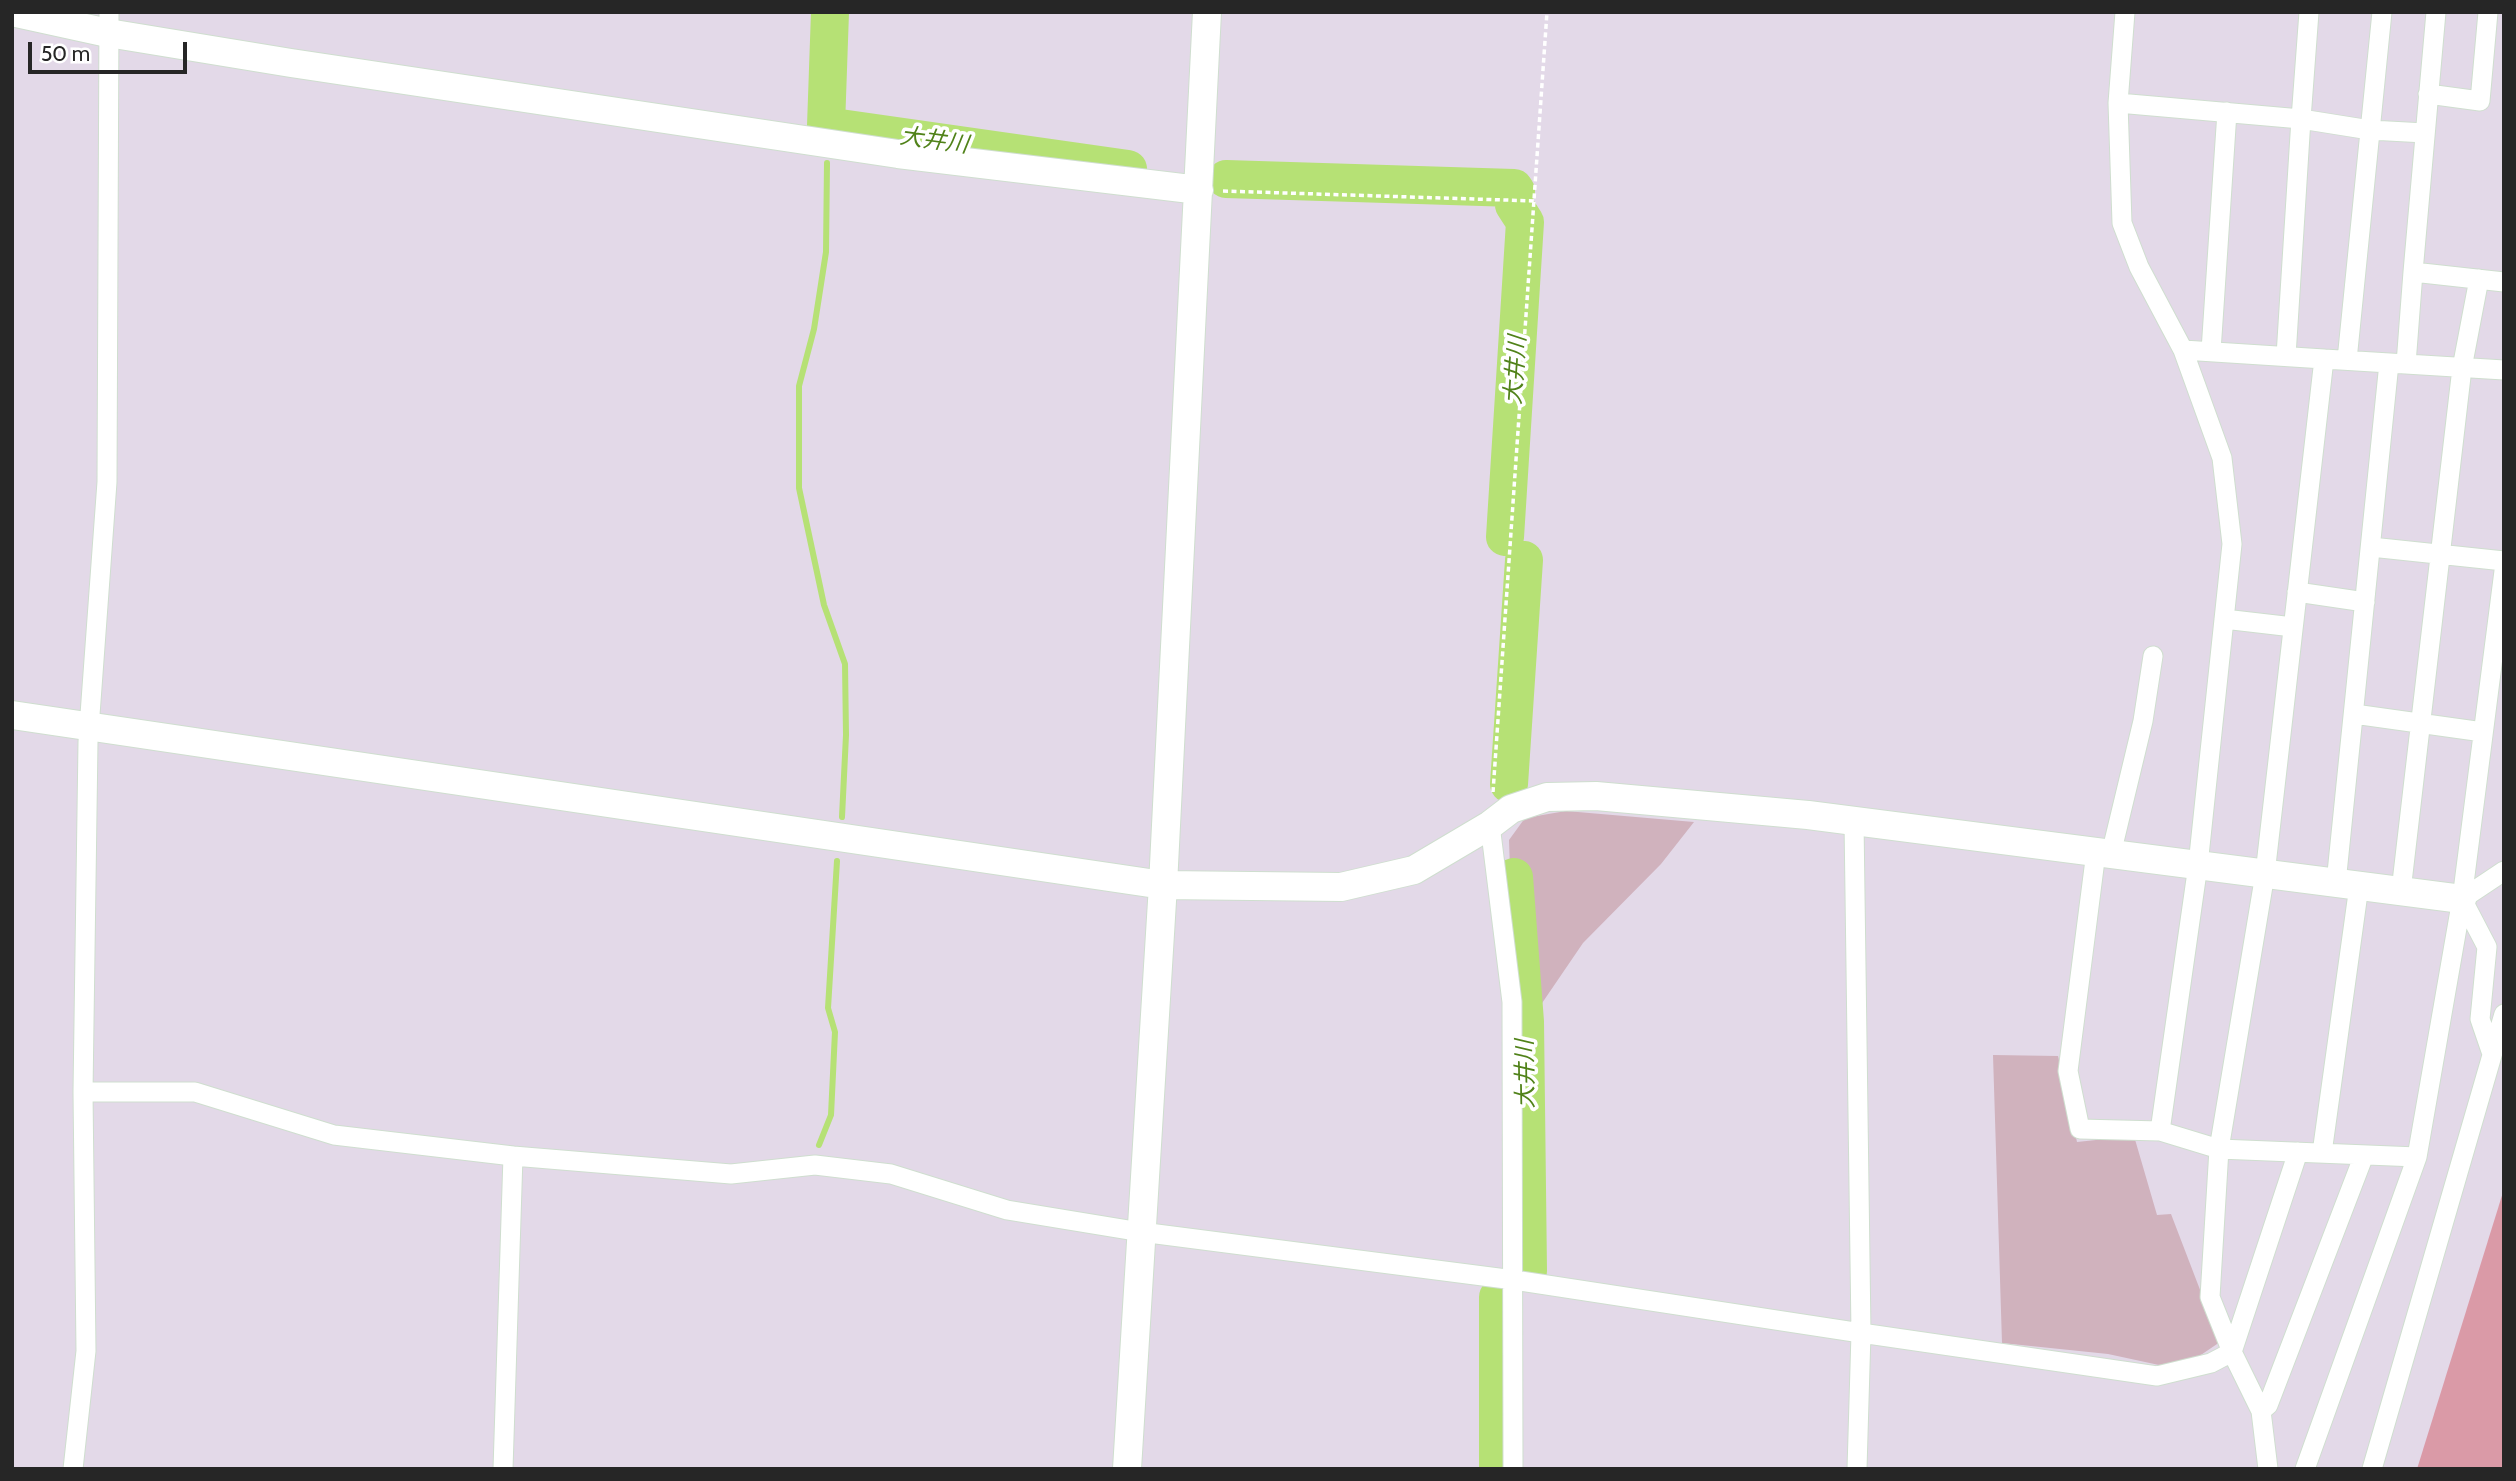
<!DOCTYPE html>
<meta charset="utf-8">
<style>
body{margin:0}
#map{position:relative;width:2516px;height:1481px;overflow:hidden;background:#e3d9e8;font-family:Cabin,sans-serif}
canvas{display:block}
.frame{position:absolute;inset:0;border:14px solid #262626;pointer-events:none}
.scale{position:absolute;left:28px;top:42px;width:159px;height:32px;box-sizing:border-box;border:4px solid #262626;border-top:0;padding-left:9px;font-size:21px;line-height:24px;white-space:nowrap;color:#262626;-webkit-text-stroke:5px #fff;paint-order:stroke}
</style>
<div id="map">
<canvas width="2516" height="1481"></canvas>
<div class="frame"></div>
<div class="scale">50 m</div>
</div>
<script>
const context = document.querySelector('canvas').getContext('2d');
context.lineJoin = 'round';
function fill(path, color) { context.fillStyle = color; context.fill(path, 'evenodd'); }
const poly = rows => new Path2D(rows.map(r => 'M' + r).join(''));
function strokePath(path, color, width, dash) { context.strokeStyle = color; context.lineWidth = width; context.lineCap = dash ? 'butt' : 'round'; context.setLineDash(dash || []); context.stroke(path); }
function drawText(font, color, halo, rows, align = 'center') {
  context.font = font + ' Cabin,"Noto Sans JP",sans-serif'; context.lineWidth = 7; context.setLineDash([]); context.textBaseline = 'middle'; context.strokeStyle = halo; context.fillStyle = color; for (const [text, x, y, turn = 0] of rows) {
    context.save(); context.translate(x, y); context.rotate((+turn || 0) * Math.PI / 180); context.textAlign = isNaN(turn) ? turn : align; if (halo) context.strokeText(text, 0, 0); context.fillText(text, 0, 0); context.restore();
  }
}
fill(poly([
 [2504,1189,2504,1469,2417,1469]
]), '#da9aa7');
fill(poly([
 [1566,811,1694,822,1661,864,1583,943,1538,1009,1528,1006,1518,900,1520,889,1510,870,1509,840,1525,818],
 [1993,1055,2058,1056,2077,1142,2134,1136,2157,1215,2171,1214,2220,1342,2189,1363,2159,1365,2108,1354,2002,1343]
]), '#d0b2bd');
strokePath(poly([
 [827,163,826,252,814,329,799,386,799,488,824,605,845,664,846,735,842,817],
 [819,1145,831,1115,835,1032,828,1008,837,861]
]), '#b6e175', 6);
strokePath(poly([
 [830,12,826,126,1128,169],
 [1226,179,1514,188,1516,191],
 [1505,537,1525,222,1514,205],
 [1509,784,1524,560],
 [1514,877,1525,1022,1528,1271],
 [1498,1469,1498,1297]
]), '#b6e175', 38);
const street = poly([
 [2309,12,2301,119,2370,130,2425,133],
 [2436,12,2413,272,2504,282],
 [2428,94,2480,101,2488,12],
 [2118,103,2125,12],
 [2183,350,2139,267,2122,223,2118,103,2301,119,2286,356],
 [2211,351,2227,112],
 [2324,359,2265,874,2219,1149,2160,1131,2198,865,2232,544,2222,458,2183,350,2324,359,2504,370],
 [2347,360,2382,12],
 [2406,364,2413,272],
 [2371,547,2504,561],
 [2297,592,2365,602],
 [2224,619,2293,627],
 [2354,714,2483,732],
 [1490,825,1512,1002,1513,1469],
 [2096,852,2068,1071,2080,1129,2160,1131],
 [2111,854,2143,721,2153,656],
 [2336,883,2389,363],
 [2401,891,2462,368,2479,279],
 [2462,899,2487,947,2480,1019,2492,1054],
 [2462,899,2504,871],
 [83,1092,195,1092,334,1135,513,1156],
 [2322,1153,2359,886],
 [2232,1352,2210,1297,2219,1149,2417,1157,2462,899,2504,571],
 [2232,1352,2298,1152],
 [2261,1411,2268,1405,2364,1155],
 [73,1469,86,1351,83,1092,88,742,107,482,109,12],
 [503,1469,513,1156,731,1174,815,1165,891,1174,1007,1210,1141,1232,1514,1280,1861,1333,1854,821],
 [1857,1469,1861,1333,2157,1376,2211,1363,2232,1352,2261,1411,2268,1469],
 [2305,1469,2417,1157],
 [2372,1469,2504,1014]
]);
const secondary = poly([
 [12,12,108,33,291,63,898,154,1199,190],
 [12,715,1163,885,1341,887,1414,870,1490,825,1511,809,1547,797,1596,796,1808,815,2462,899],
 [1127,1469,1163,885,1207,12]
]);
strokePath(street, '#cfdecf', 21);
strokePath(secondary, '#cfdecf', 30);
strokePath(poly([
 [1223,191,1536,201],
 [1493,792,1547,12]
]), '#fff', 3.5, [5, 3.5]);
strokePath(street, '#fff', 19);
strokePath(secondary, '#fff', 28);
drawText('italic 23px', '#508219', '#fff', [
 ["大井川",934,141,8],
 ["大井川",1516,370,-86],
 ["大井川",1526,1074,-91]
]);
</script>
